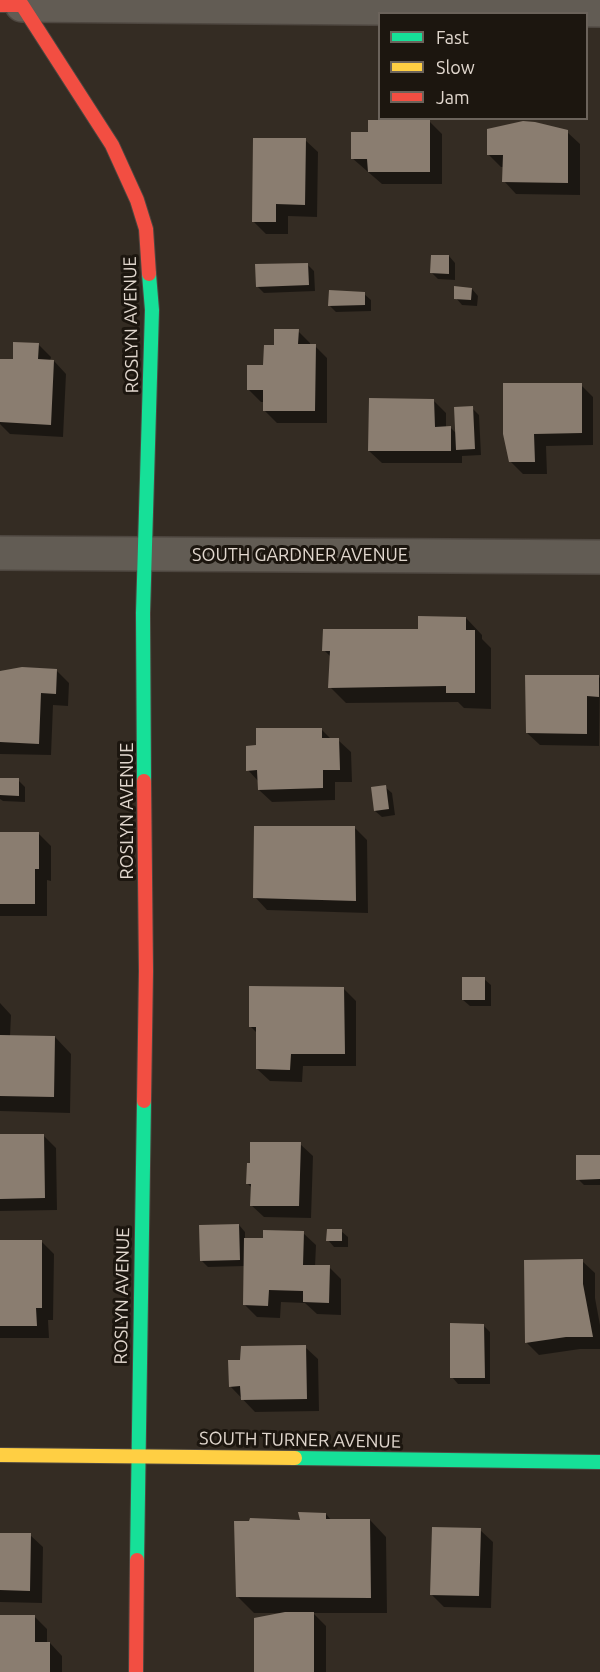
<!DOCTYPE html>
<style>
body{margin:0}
#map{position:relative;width:600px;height:1672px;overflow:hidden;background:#342c23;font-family:Ubuntu,sans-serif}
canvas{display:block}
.legend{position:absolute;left:378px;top:12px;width:210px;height:108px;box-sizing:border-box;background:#1c160f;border:2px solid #6b635b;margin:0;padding:8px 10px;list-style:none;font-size:18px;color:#e1d7ce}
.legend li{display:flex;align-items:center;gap:12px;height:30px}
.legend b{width:30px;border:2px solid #6b635b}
</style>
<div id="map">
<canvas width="600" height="1672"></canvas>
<ul class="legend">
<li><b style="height:8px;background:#16e098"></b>Fast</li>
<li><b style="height:8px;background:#ffcf43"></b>Slow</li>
<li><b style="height:8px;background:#f24e42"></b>Jam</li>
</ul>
</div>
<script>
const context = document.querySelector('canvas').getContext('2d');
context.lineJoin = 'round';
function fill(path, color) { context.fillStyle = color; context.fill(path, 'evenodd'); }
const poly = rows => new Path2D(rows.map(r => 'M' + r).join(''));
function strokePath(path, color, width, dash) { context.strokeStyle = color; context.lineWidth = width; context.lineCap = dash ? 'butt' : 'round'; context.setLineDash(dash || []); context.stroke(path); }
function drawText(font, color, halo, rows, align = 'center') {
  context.font = font + ' Ubuntu,sans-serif'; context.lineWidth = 6; context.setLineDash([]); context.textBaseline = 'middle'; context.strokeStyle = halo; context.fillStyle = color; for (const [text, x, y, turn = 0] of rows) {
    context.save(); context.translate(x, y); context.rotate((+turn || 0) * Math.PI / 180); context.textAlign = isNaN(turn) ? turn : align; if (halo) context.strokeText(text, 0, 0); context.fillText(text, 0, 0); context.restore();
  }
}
fill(poly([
 [430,122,442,134,442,184,382,184,352,158,369,134],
 [567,132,580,144,580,195,516,194,504,181,504,167,501,167,489,155],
 [305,140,318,152,317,217,288,216,288,234,266,234,254,222],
 [449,256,455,263,455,280,438,279,432,273],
 [308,265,314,271,315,291,264,293,257,286],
 [472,289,478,296,477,306,462,305,456,298],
 [364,294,371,300,371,311,336,312,330,306],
 [298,331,310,343,310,346,315,346,327,358,327,423,277,423,264,410,265,402,261,402,248,389,265,367,275,347],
 [38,344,51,357,50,361,54,361,66,374,63,437,10,434,0,424,0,360,15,360],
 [581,385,593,397,593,445,546,446,547,474,523,474,510,461,505,434],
 [433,400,446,413,446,427,450,427,457,434,472,408,479,415,481,455,462,456,462,463,382,463,369,451],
 [466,618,482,635,482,639,491,648,491,709,464,708,458,702,346,703,330,687,331,657,324,650,420,630],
 [56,670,69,683,68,706,53,705,51,755,0,754,0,672],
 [598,676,600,678,599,746,540,745,527,733],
 [322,730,332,740,338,740,351,752,352,782,335,782,335,800,272,802,259,790,259,782,248,770],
 [0,779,18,780,25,787,25,802,3,801,0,799],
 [385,787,392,793,395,815,382,817,375,811],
 [354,827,367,840,368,913,267,910,255,897],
 [0,833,39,834,51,846,51,881,47,880,47,916,0,916],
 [484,979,491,985,491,1006,470,1006,463,1000],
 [343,988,356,1001,356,1066,303,1066,302,1082,270,1081,257,1069,258,1034,250,1026],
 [0,1003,11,1015,10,1037,55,1037,71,1054,70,1113,0,1111],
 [0,1135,43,1135,56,1148,57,1210,0,1211],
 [300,1144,313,1156,311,1218,264,1217,251,1205,252,1188,248,1184],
 [600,1156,600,1185,584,1185,578,1179],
 [239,1225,245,1232,245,1240,265,1240,303,1233,316,1245,315,1267,329,1267,341,1279,341,1315,317,1314,305,1303,281,1302,280,1318,257,1317,245,1305,245,1266,208,1267,202,1261],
 [341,1231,348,1237,348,1247,334,1247,328,1240],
 [0,1241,42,1242,54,1254,53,1320,48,1320,49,1338,0,1338],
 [582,1261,595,1273,595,1298,600,1325,600,1349,580,1349,539,1355,527,1343,526,1262],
 [484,1326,490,1332,490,1384,458,1384,452,1377],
 [305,1347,318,1359,319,1411,255,1412,230,1386,242,1361],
 [326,1514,332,1521,370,1520,386,1537,387,1613,313,1613,326,1626,326,1672,257,1672,280,1613,254,1613,238,1597,301,1522],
 [480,1530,493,1542,491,1608,444,1607,432,1595],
 [0,1535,30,1535,43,1547,42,1603,0,1602],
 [0,1616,34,1616,47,1629,47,1643,50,1643,62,1656,62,1672,0,1672]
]), '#0007');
fill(poly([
 [368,120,430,120,430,172,368,172,367,159,351,159,351,132,368,132],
 [523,121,535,122,568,130,568,183,502,182,503,155,487,155,487,129],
 [253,138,306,138,305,205,276,204,276,222,252,222],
 [431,255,449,255,449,274,430,273],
 [308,263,309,285,256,287,255,264],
 [454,286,472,288,471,300,454,299],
 [329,290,365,292,365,305,328,306],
 [274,329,299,329,298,344,316,344,315,411,263,411,263,390,247,390,247,365,263,365,264,345,274,345],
 [13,342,39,343,38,359,54,360,51,425,0,422,0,359,13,359],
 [503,383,582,383,582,433,534,434,535,462,509,462,503,434],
 [369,398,434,399,435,427,451,426,451,451,368,451],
 [473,406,475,449,456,450,454,407],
 [418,616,466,617,466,630,475,630,475,693,446,693,446,686,328,688,330,651,322,651,323,629,418,629],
 [22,667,57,669,56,694,41,693,39,744,0,742,0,671],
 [525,675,599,675,599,697,587,696,587,734,526,733],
 [256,728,322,728,322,738,339,738,340,770,323,770,323,788,258,790,257,770,246,771,246,746,256,745],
 [0,778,19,778,19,796,0,795],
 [386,785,389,809,374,811,371,787],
 [254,826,355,826,356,901,253,898],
 [0,832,39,832,39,869,35,869,35,904,0,904],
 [462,977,485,977,485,1000,462,1000],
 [249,986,344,987,345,1054,291,1054,290,1070,256,1069,256,1027,249,1027],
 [0,1035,55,1036,54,1097,0,1096],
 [0,1134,44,1134,45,1198,0,1199],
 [250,1142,301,1142,299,1206,250,1206,251,1184,246,1184,247,1163,250,1163],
 [576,1155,600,1155,600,1179,576,1180],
 [239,1224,240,1260,200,1261,199,1225],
 [327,1229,342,1229,342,1241,326,1241],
 [263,1230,304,1231,303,1265,330,1265,329,1303,303,1302,303,1291,269,1290,268,1306,243,1305,244,1238,263,1238],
 [0,1240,42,1240,42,1308,36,1308,37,1326,0,1326],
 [583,1259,583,1284,593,1337,566,1337,525,1343,524,1260],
 [450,1323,484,1324,485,1378,450,1378],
 [306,1345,307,1399,241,1400,240,1386,229,1387,228,1360,240,1360,241,1346],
 [298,1512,326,1513,326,1519,370,1519,371,1598,236,1597,234,1521,249,1521,250,1518,300,1520],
 [432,1527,481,1528,479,1596,430,1595],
 [0,1533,31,1533,30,1591,0,1590],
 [285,1612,314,1612,314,1672,254,1672,254,1618],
 [0,1615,35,1615,35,1642,50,1642,50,1672,0,1672]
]), '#8a7d70');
const street = poly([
 [22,5,600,10],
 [0,553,600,557]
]);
const fast = poly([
 [144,781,143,613,152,310,149,274],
 [295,1458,600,1462],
 [137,1560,144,1101]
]);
const slow = poly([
 [0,1455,295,1458]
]);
const jam = poly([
 [0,5,22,5,112,145,137,200,146,229,149,274],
 [144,1101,146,971,144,781],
 [136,1672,137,1560]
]);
strokePath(street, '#4e4740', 36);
strokePath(fast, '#4e4740', 16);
strokePath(slow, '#4e4740', 16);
strokePath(jam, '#4e4740', 16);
strokePath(street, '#625c54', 33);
strokePath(fast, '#16e098', 14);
strokePath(slow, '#ffcf43', 14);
strokePath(jam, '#f24e42', 14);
drawText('18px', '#e1d7ce', '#1c160f', [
 ["ROSLYN AVENUE",131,325,-91],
 ["SOUTH GARDNER AVENUE",300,555],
 ["ROSLYN AVENUE",127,811,-90],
 ["ROSLYN AVENUE",122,1296,-89],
 ["SOUTH TURNER AVENUE",300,1440,1]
]);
</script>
